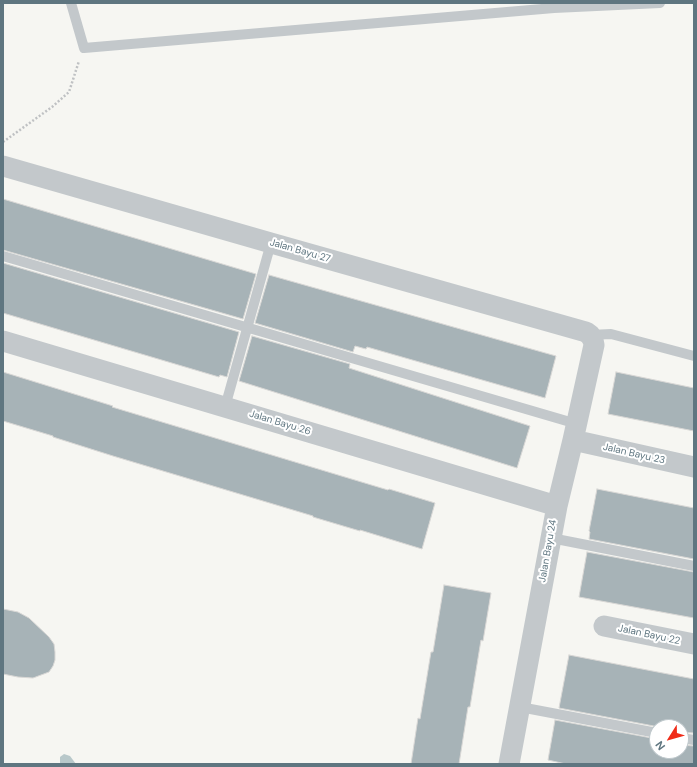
<!DOCTYPE html>
<style>
body{margin:0}
#map{position:relative;width:697px;height:767px;overflow:hidden;background:#f6f6f2;font-family:"DM Sans",sans-serif}
canvas{display:block}
.frame{position:absolute;inset:0;border:4px solid #5f7680;pointer-events:none}
.north{position:absolute;left:649px;top:719px;width:40px;height:40px;box-sizing:border-box;background:#fff;border:1px solid #bfc8cc;border-radius:50%;rotate:233deg;font-size:11px;font-weight:700;line-height:16px;text-align:center;color:#5f7680}
.north::after{content:'';display:block;margin:auto;width:14px;height:18px;background:#f02c19;clip-path:polygon(50% 0,100% 100%,50% 72%,0 100%)}
</style>
<div id="map">
<canvas width="697" height="767"></canvas>
<div class="frame"></div>
<div class="north">N</div>
</div>
<script>
const context = document.querySelector('canvas').getContext('2d');
context.lineJoin = 'round';
function fill(path, color) { context.fillStyle = color; context.fill(path, 'evenodd'); }
const poly = rows => new Path2D(rows.map(r => 'M' + r).join(''));
function strokePath(path, color, width, dash) { context.strokeStyle = color; context.lineWidth = width; context.lineCap = dash ? 'butt' : 'round'; context.setLineDash(dash || []); context.stroke(path); }
function drawText(font, color, halo, rows, align = 'center') {
  context.font = font + ' "DM Sans",sans-serif'; context.lineWidth = 4; context.setLineDash([]); context.textBaseline = 'middle'; context.strokeStyle = halo; context.fillStyle = color; for (const [text, x, y, turn = 0] of rows) {
    context.save(); context.translate(x, y); context.rotate((+turn || 0) * Math.PI / 180); context.textAlign = isNaN(turn) ? turn : align; if (halo) context.strokeText(text, 0, 0); context.fillText(text, 0, 0); context.restore();
  }
}
fill(poly([
 [64,754,70,756,76,764,60,764,60,757]
]), '#b8c8ca');
const building = poly([
 [3,199,256,274,243,319,3,250,3,199],
 [3,263,239,332,227,377,220,375,219,377,3,313,3,263],
 [269,275,556,356,545,398,367,347,366,349,355,346,353,352,255,323,269,275],
 [252,336,350,364,349,368,530,426,517,468,239,381,252,336],
 [3,372,113,406,112,407,388,490,389,489,435,503,422,549,360,530,360,531,313,517,313,516,113,456,53,437,53,436,3,421,3,372],
 [616,372,694,388,694,431,608,414,616,372],
 [597,489,694,508,694,559,589,539,590,532,589,531,597,489],
 [587,552,694,572,694,618,579,597,587,552],
 [444,585,491,593,483,641,481,640,470,707,468,707,459,764,411,764,418,718,420,719,431,652,433,652,444,585],
 [3,609,18,612,29,618,49,637,54,644,55,652,55,660,53,666,49,672,33,678,18,677,3,674,3,609],
 [569,655,694,679,694,733,681,732,681,727,659,727,559,708,569,655],
 [555,720,657,739,657,751,681,751,681,745,694,746,694,764,566,764,548,760,555,720]
]);
fill(building, '#a7b3b7');
strokePath(building, '#d8d7d5', 1);
strokePath(poly([
 [3,142,52,107,69,92,79,61]
]), '#bfc1c3', 2.5, [2, 2]);
strokePath(poly([
 [71,3,84,48,554,8,553,3],
 [554,8,660,3],
 [3,256,577,424],
 [590,335,611,334,694,356],
 [225,407,271,243],
 [551,538,694,566],
 [520,707,657,733],
 [681,738,694,740]
]), '#c3c8cb', 10);
strokePath(poly([
 [3,166,271,243,586,332,590,335,593,340,594,345,573,440,557,506,509,764],
 [3,341,557,506],
 [573,440,694,467],
 [604,626,694,644]
]), '#c3c8cb', 21);
drawText('10px', '#5f7680', '#fff', [
 ["Jalan Bayu 27",300,251,16],
 ["Jalan Bayu 26",280,423,17],
 ["Jalan Bayu 23",634,454,13],
 ["Jalan Bayu 24",548,551,-80],
 ["Jalan Bayu 22",649,635,12]
]);
</script>
